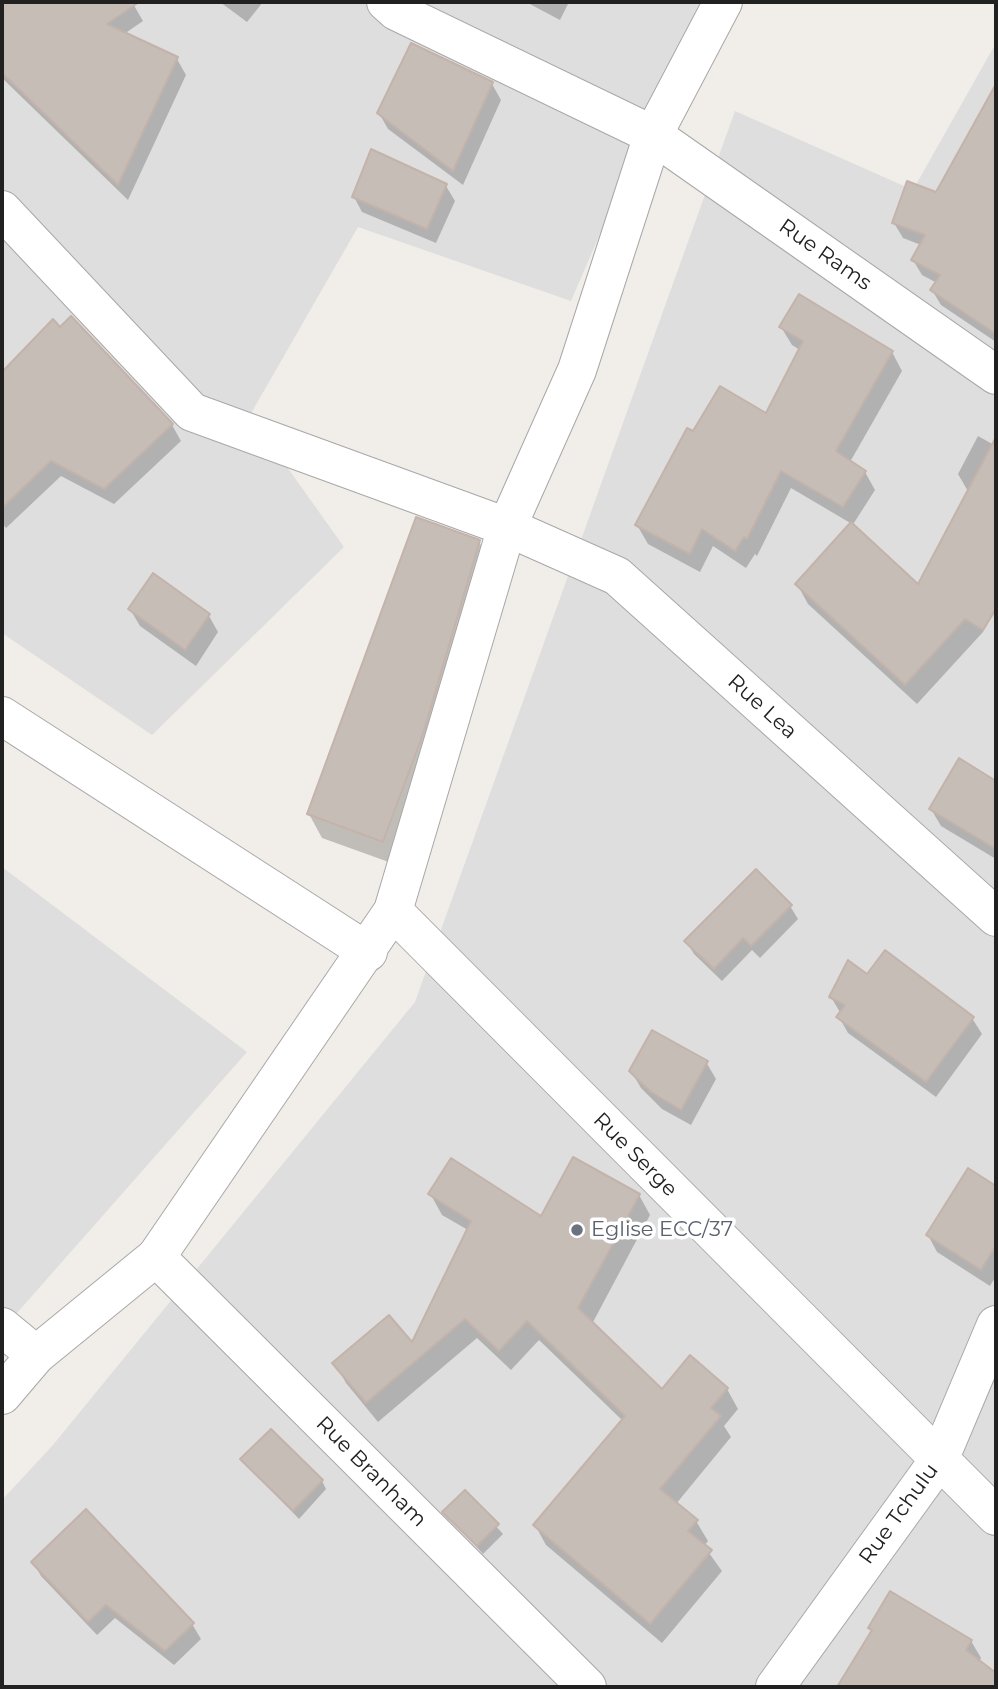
<!DOCTYPE html>
<style>
body{margin:0}
#map{position:relative;width:998px;height:1689px;overflow:hidden;background:#f1ede8;font-family:Montserrat,sans-serif}
canvas{display:block}
.frame{position:absolute;inset:0;border:4px solid #212121;pointer-events:none}
</style>
<div id="map">
<canvas width="998" height="1689"></canvas>
<div class="frame"></div>
</div>
<script>
const context = document.querySelector('canvas').getContext('2d');
context.lineJoin = 'round';
function fill(path, color) { context.fillStyle = color; context.fill(path, 'evenodd'); }
const poly = rows => new Path2D(rows.map(r => 'M' + r).join(''));
function strokePath(path, color, width, dash) { context.strokeStyle = color; context.lineWidth = width; context.lineCap = dash ? 'butt' : 'round'; context.setLineDash(dash || []); context.stroke(path); }
function drawText(font, color, halo, rows, align = 'center') {
  context.font = font + ' Montserrat,sans-serif'; context.lineWidth = 7; context.setLineDash([]); context.textBaseline = 'middle'; context.strokeStyle = halo; context.fillStyle = color; for (const [text, x, y, turn = 0] of rows) {
    context.save(); context.translate(x, y); context.rotate((+turn || 0) * Math.PI / 180); context.textAlign = isNaN(turn) ? turn : align; if (halo) context.strokeText(text, 0, 0); context.fillText(text, 0, 0); context.restore();
  }
}
fill(poly([
 [2,2,700,2,571,301,358,227,250,415,344,547,152,735,2,633],
 [996,43,996,1687,2,1687,2,1500,53,1445,415,1002,735,111,913,190],
 [2,867,247,1052,2,1330]
]), '#dfdede');
fill(poly([
 [2,2,132,2,143,21,124,34,177,59,186,75,128,200,2,78],
 [220,2,263,2,247,22],
 [526,2,569,2,560,20],
 [492,84,501,100,463,185,388,129,379,113],
 [996,112,996,342,941,305,932,290,937,283,922,275,913,260,921,245,903,238,894,223,937,194],
 [446,186,455,201,436,243,362,212,354,197],
 [71,318,172,425,181,441,114,504,61,476,6,528,2,523,2,375,53,322,60,329],
 [781,327,892,352,902,371,850,462,865,472,875,490,852,526,918,587,969,493,958,474,978,436,996,446,996,607,983,632,917,704,808,604,797,584,852,524,791,488,757,556,755,554,746,568,713,546,700,572,648,544,637,525,693,433,767,415,800,350,792,345],
 [479,542,493,566,397,865,322,838,309,814],
 [130,609,209,616,218,632,196,666,140,626],
 [960,761,996,783,996,859,941,826,931,809],
 [790,906,798,919,760,958,752,950,722,981,694,954,686,941],
 [868,976,972,1018,982,1034,936,1097,848,1033,839,1017,841,1014,831,997],
 [706,1062,716,1079,691,1125,662,1109,641,1088,631,1071],
 [968,1170,996,1188,996,1276,990,1286,937,1252,928,1235],
 [431,1195,542,1218,639,1195,650,1215,592,1324,662,1391,727,1389,738,1409,724,1426,731,1437,676,1504,696,1521,708,1541,704,1546,722,1571,662,1643,546,1545,535,1525,623,1421,539,1340,511,1370,477,1338,378,1422,346,1383,335,1363,412,1346,468,1230,442,1215],
 [242,1460,322,1481,326,1489,299,1519],
 [465,1492,503,1534,483,1554,445,1512],
 [33,1562,192,1624,201,1639,174,1665,115,1618,97,1635,41,1576],
 [871,1628,971,1641,981,1658,979,1662,996,1675,996,1687,923,1687,879,1654]
]), '#0003');
const building = poly([
 [2,2,139,2,107,24,178,57,118,185,2,73,2,2],
 [411,43,493,82,453,171,377,113,411,43],
 [996,84,996,334,930,290,940,275,911,260,925,235,892,223,907,181,936,192,996,84],
 [371,149,447,184,427,229,352,197,371,149],
 [799,294,893,351,836,451,866,471,843,507,781,471,747,539,744,537,735,551,702,529,690,554,635,525,687,428,693,431,720,386,766,413,803,341,779,327,799,294],
 [71,316,173,424,104,489,51,461,2,508,2,372,53,319,60,327,71,316],
 [996,437,996,609,983,630,965,619,905,685,795,584,851,522,918,584,996,437],
 [416,517,480,540,423,734,383,842,307,814,416,517],
 [153,573,210,614,185,650,128,609,153,573],
 [959,758,996,781,996,849,929,809,959,758],
 [756,869,792,905,751,946,743,938,714,969,684,941,756,869],
 [885,950,974,1017,926,1082,836,1017,845,1005,829,997,848,960,867,974,885,950],
 [652,1030,708,1061,681,1110,651,1092,629,1071,652,1030],
 [573,1157,640,1194,578,1308,662,1389,690,1355,728,1388,711,1408,721,1416,660,1489,698,1520,688,1531,712,1550,650,1624,533,1525,625,1416,527,1321,499,1351,465,1319,366,1403,332,1363,389,1315,412,1342,471,1221,428,1194,451,1158,541,1216,573,1157],
 [968,1168,996,1186,996,1245,981,1270,926,1235,968,1168],
 [271,1429,323,1480,293,1511,240,1459,271,1429],
 [465,1490,499,1524,477,1546,442,1512,465,1490],
 [86,1509,194,1623,165,1651,106,1605,88,1622,31,1562,86,1509],
 [890,1591,972,1640,966,1650,996,1673,996,1687,837,1687,872,1630,868,1628,890,1591]
]);
fill(building, '#c6bdb7');
strokePath(building, '#c3b3aa', 2);
const minor = poly([
 [386,2,396,11,653,135,996,375],
 [2,210,192,412,507,527,617,576,996,917],
 [2,716,368,952],
 [393,911,996,1516],
 [156,1257,587,1687],
 [2,1327,36,1355],
 [775,1687,939,1460,996,1325]
]);
const tertiary = poly([
 [2,1395,36,1355,156,1257,393,911,507,527,577,370,653,135,723,2]
]);
strokePath(minor, '#a8a8a8', 40);
strokePath(tertiary, '#a8a8a8', 40);
strokePath(minor, '#fff', 38);
strokePath(tertiary, '#fff', 38);
for (const [x, y, r, color] of [
 [577,1230,7,"#6b7280"]
]) { const dot = new Path2D(); dot.arc(x, y, r, 0, 2 * Math.PI); context.fillStyle = color; context.fill(dot); strokePath(dot, '#fff', 2.5); }
drawText('21px', '#212121', '#fff', [
 ["Rue Rams",825,255,35],
 ["Rue Lea",762,707,42],
 ["Rue Serge",635,1155,45],
 ["Rue Branham",371,1472,45],
 ["Rue Tchulu",899,1514,-54]
]);
drawText('21px', '#5b616d', '#fff', [
 ["Eglise ECC/37",591,1230]
], 'left');
</script>
